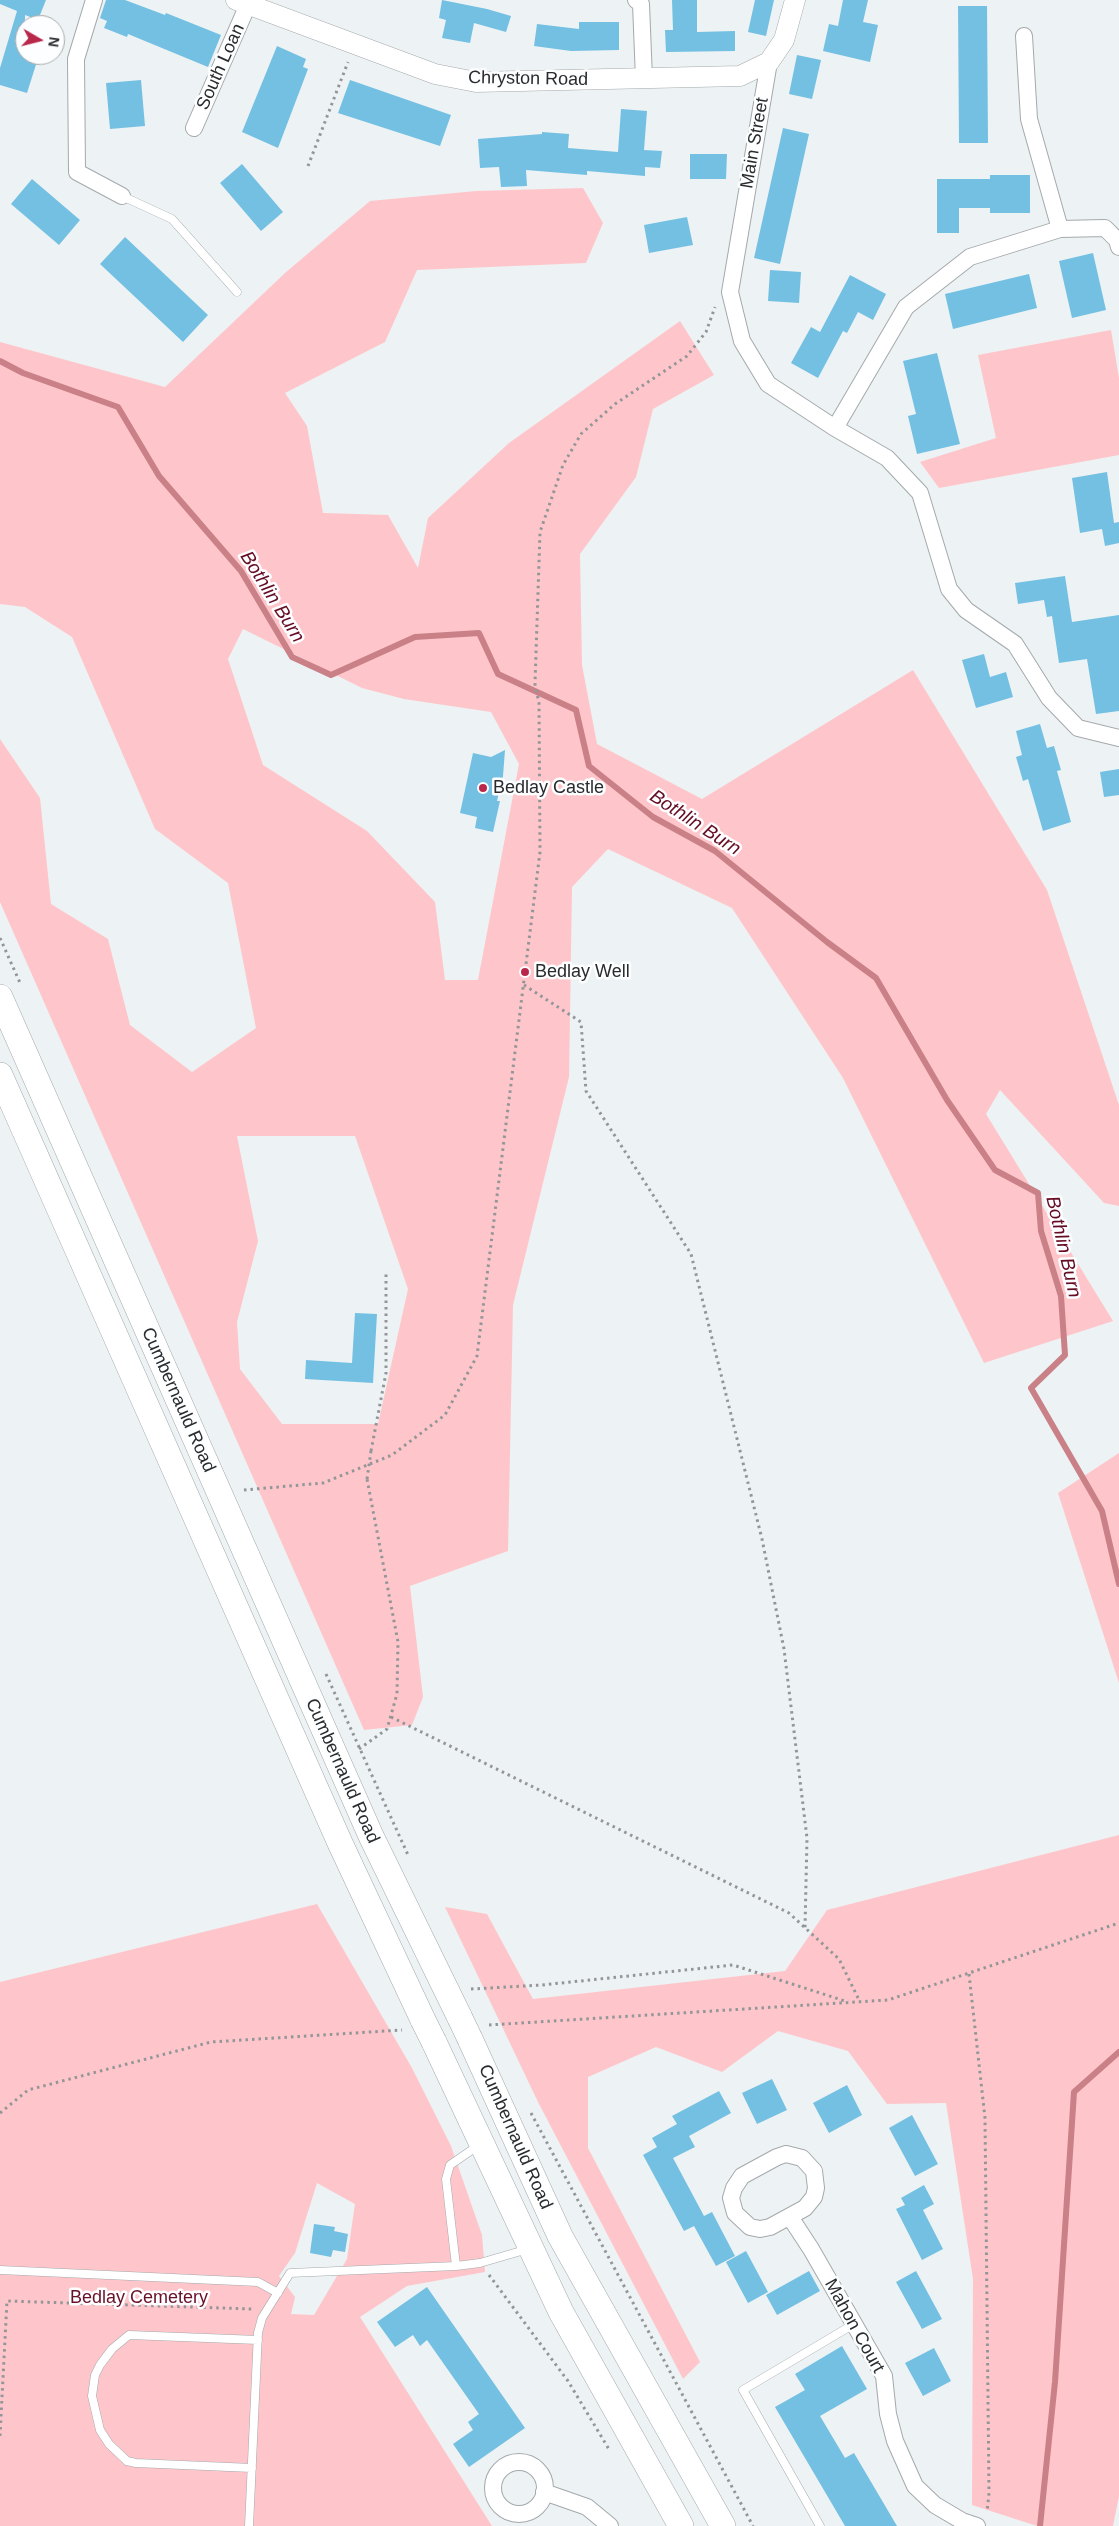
<!DOCTYPE html>
<style>
body{margin:0}
#map{position:relative;width:1119px;height:2526px;overflow:hidden;background:#edf2f4;font-family:Arial,sans-serif}
canvas{display:block}
.north{position:absolute;left:15px;top:15px;width:50px;height:50px;box-sizing:border-box;background:#fdfeff;border:1px solid #a8aaab;border-radius:50%;rotate:98deg;font-size:14px;font-weight:700;line-height:20px;text-align:center;color:#292b2c}
.north::after{content:'';display:block;margin:auto;width:18px;height:22px;background:#b9284a;clip-path:polygon(50% 0,100% 100%,50% 72%,0 100%)}
</style>
<div id="map">
<canvas width="1119" height="2526"></canvas>
<div class="north">N</div>
</div>
<script>
const context = document.querySelector('canvas').getContext('2d');
context.lineJoin = 'round';
function fill(path, color) { context.fillStyle = color; context.fill(path, 'evenodd'); }
const poly = rows => new Path2D(rows.map(r => 'M' + r).join(''));
function strokePath(path, color, width, dash) { context.strokeStyle = color; context.lineWidth = width; context.lineCap = dash ? 'butt' : 'round'; context.setLineDash(dash || []); context.stroke(path); }
function drawText(font, color, halo, rows, align = 'center') {
  context.font = font + ' Arial,sans-serif'; context.lineWidth = 5; context.setLineDash([]); context.textBaseline = 'middle'; context.strokeStyle = halo; context.fillStyle = color; for (const [text, x, y, turn = 0] of rows) {
    context.save(); context.translate(x, y); context.rotate((+turn || 0) * Math.PI / 180); context.textAlign = isNaN(turn) ? turn : align; if (halo) context.strokeText(text, 0, 0); context.fillText(text, 0, 0); context.restore();
  }
}
fill(poly([
 [583,188,603,223,586,263,417,270,385,342,285,393,307,426,323,513,388,515,418,568,428,518,509,443,680,321,714,375,653,409,636,477,580,554,582,665,597,744,702,799,913,670,1047,890,1119,1105,1119,1206,1104,1203,1000,1090,986,1114,1113,1321,984,1363,843,1078,732,908,608,849,572,887,569,1077,513,1305,508,1551,410,1586,423,1697,412,1725,364,1730,0,902,0,739,40,798,51,904,108,939,130,1025,192,1072,256,1028,228,883,155,829,72,637,25,607,0,604,0,342,165,387,285,273,370,201,476,191],
 [243,629,362,688,404,699,491,712,519,764,478,980,445,980,435,902,367,831,263,765,228,659],
 [237,1136,355,1136,408,1289,378,1424,282,1424,240,1369,237,1322,258,1241],
 [1111,330,1119,378,1119,455,939,488,920,462,996,438,978,355],
 [1119,1453,1119,1683,1058,1493],
 [1119,1835,1119,2496,1113,2526,1037,2526,972,2505,973,2279,946,2103,887,2104,848,2051,778,2031,722,2072,656,2047,588,2077,588,2148,700,2362,683,2379,538,2102,445,1907,487,1914,533,1999,785,1971,827,1910],
 [317,1904,412,2068,451,2146,482,2235,485,2272,407,2286,360,2317,492,2526,0,2526,0,1982],
 [317,2183,355,2204,347,2259,314,2315,291,2314,295,2297,279,2276,295,2253]
]), '#fec6ca');
strokePath(poly([
 [0,361,23,373,118,407,159,476,241,571,292,657,331,675,415,637,479,633,498,674,576,710,589,766,653,817,715,851,827,942,876,978,947,1100,995,1170,1038,1193,1041,1231,1061,1296,1065,1355,1031,1388,1102,1511,1119,1584],
 [1040,2526,1055,2382,1074,2092,1119,2052]
]), '#c98187', 6);
fill(poly([
 [0,0,46,0,38,20,25,15,25,48,22,55,39,55,27,93,0,85,0,68,17,11,0,4],
 [106,0,125,0,165,15,166,13,221,35,208,67,128,34,127,37,104,28,107,21,100,18],
 [442,0,487,9,511,16,506,32,474,23,470,43,442,38,446,20,439,18],
 [672,0,697,0,697,32,735,31,735,51,666,52,665,30,673,30],
 [755,0,774,0,766,36,748,32],
 [843,0,868,0,863,22,878,25,870,62,823,51,829,24,838,26],
 [958,6,987,6,988,143,959,143],
 [579,22,619,22,619,50,571,51,534,46,537,24,579,29],
 [277,46,306,59,303,67,308,69,278,148,242,132],
 [797,55,821,60,812,99,789,94],
 [141,80,145,126,110,129,106,83],
 [350,80,451,115,440,146,338,113],
 [621,109,647,111,644,150,662,151,660,168,645,167,645,176,587,171,587,175,526,170,527,186,501,187,499,167,480,168,478,139,542,134,542,132,569,134,568,148,618,152],
 [783,128,809,134,780,264,754,258],
 [690,154,727,154,726,179,690,179],
 [242,164,283,212,261,231,220,183],
 [990,175,1030,175,1030,213,990,213,990,208,959,208,959,233,937,233,937,179,990,179],
 [32,179,80,220,59,245,11,204],
 [687,217,693,245,649,253,644,225],
 [125,237,208,315,183,342,100,264],
 [1093,253,1106,310,1072,318,1059,261],
 [770,270,801,272,799,303,768,301],
 [1029,274,1037,308,953,329,945,294],
 [850,275,886,294,873,320,858,312,847,333,843,331,818,378,791,363,811,327,820,332],
 [937,353,960,444,917,454,908,416,916,414,903,361],
 [1107,472,1114,523,1119,522,1119,543,1105,546,1102,529,1080,533,1072,478],
 [1065,576,1072,622,1119,615,1119,711,1096,714,1087,659,1059,663,1052,616,1047,617,1044,600,1018,604,1015,583],
 [984,654,990,677,1006,672,1013,697,976,708,962,660],
 [1040,724,1047,748,1054,746,1061,770,1057,771,1071,822,1043,831,1028,779,1023,781,1016,757,1022,755,1016,731],
 [505,750,503,776,497,801,500,801,493,832,475,828,477,817,460,813,473,753,491,757],
 [1119,769,1119,795,1104,797,1100,772],
 [355,1313,377,1314,373,1383,305,1379,306,1360,352,1363],
 [772,2079,787,2110,757,2124,742,2093],
 [847,2085,862,2115,829,2133,813,2103],
 [719,2091,731,2113,689,2136,695,2147,673,2158,704,2216,712,2212,735,2256,716,2266,694,2226,684,2231,643,2155,657,2147,652,2138,677,2124,672,2116],
 [912,2115,938,2164,915,2176,889,2128],
 [924,2185,934,2204,923,2210,943,2249,922,2260,896,2209,905,2205,901,2198],
 [314,2224,335,2227,334,2231,348,2234,345,2252,333,2250,331,2257,310,2253],
 [746,2251,768,2292,748,2303,726,2262],
 [809,2271,820,2291,777,2315,766,2295],
 [916,2271,942,2319,922,2329,896,2282],
 [427,2287,525,2428,469,2467,453,2444,473,2430,468,2422,479,2414,427,2340,420,2346,413,2335,395,2347,377,2322],
 [842,2346,867,2389,820,2416,845,2458,854,2453,897,2526,845,2526,775,2407,805,2390,795,2374],
 [934,2348,951,2381,923,2396,905,2363]
]), '#73c0e2');
const service = poly([
 [122,196,172,219,237,292],
 [456,2266,446,2179,450,2165,479,2145],
 [0,2270,258,2282,278,2293],
 [252,2468,136,2463,127,2461,109,2444,100,2430,92,2396,95,2375,100,2365,112,2349,129,2335,258,2340],
 [249,2526,258,2333,262,2318,290,2273,456,2266,480,2263,528,2249],
 [820,2526,743,2390,854,2324]
]);
const minor = poly([
 [94,0,76,59,77,172,122,196],
 [636,0,641,4,644,79],
 [769,62,730,292,742,341,768,384,835,428,887,458,920,493,949,589,966,610,1015,644,1049,698,1078,728,1119,738],
 [194,128,250,0],
 [1060,229,1105,228,1117,240,1119,247],
 [835,428,906,307,970,257,1060,229,1029,119,1024,36],
 [786,2154,802,2158,814,2171,816,2188,814,2197,805,2208,770,2227,760,2229,750,2227,735,2213,731,2198,734,2188,742,2176,777,2157,786,2154],
 [790,2217,811,2249,884,2376,888,2414,895,2441,915,2486,935,2505,962,2521,977,2526],
 '493 2488a26 26 0 1 1 52 0a26 26 0 1 1-52 0Z',
 [544,2492,587,2507,610,2526]
]);
const tertiary = poly([
 [236,0,435,74,476,82,740,76,769,62,784,40,795,0]
]);
const primary = poly([
 [0,997,371,1836,460,2018],
 [0,1075,340,1843,423,2020],
 [470,2039,560,2236,723,2526],
 [434,2042,561,2312,681,2526]
]);
strokePath(service, '#a4a9ac', 9);
strokePath(minor, '#a4a9ac', 18);
strokePath(tertiary, '#a4a9ac', 21);
strokePath(primary, '#a4a9ac', 26);
strokePath(poly([
 [308,166,348,62],
 [0,938,21,985],
 [524,985,581,1022,586,1091,691,1254,762,1539,784,1649,807,1838,805,1928],
 [371,1451,386,1373,386,1273],
 [244,1490,323,1483,392,1455,445,1415,477,1356,540,852,539,703,535,684,540,532,563,465,581,434,615,404,687,356,706,332,715,307],
 [326,1674,408,1855],
 [391,1717,789,1913,839,1959,860,2002],
 [359,1749,387,1729,397,1694,398,1642,367,1479],
 [969,1974,985,2118,989,2493,987,2512],
 [471,1989,542,1985,733,1965,848,2002],
 [489,2025,888,2000,1119,1923],
 [0,2113,28,2090,211,2042,402,2030],
 [531,2113,753,2526],
 [489,2275,568,2381,610,2451],
 [0,2436,7,2301,252,2309]
]), '#939698', 3, [2.5, 4]);
strokePath(service, '#fff', 8);
strokePath(minor, '#fff', 16);
strokePath(tertiary, '#fff', 20);
strokePath(primary, '#fff', 25);
const primaryBridge = poly([
 [460,2018,470,2039],
 [423,2020,434,2042]
]);
strokePath(primaryBridge, '#a4a9ac', 26, []);
strokePath(poly([
 [367,1479,371,1451]
]), '#939698', 3, [2.5, 4]);
strokePath(primaryBridge, '#fff', 25);
for (const [x, y, r, color] of [
 [483,788,5,"#b9284a"],
 [525,972,5,"#b9284a"]
]) { const dot = new Path2D(); dot.arc(x, y, r, 0, 2 * Math.PI); context.fillStyle = color; context.fill(dot); strokePath(dot, '#fdfeff', 2); }
drawText('18px', '#292b2c', '#fdfeff', [
 ["South Loan",221,67,-66],
 ["Chryston Road",528,79,1],
 ["Main Street",755,143,-80],
 ["Cumbernauld Road",178,1400,66],
 ["Cumbernauld Road",342,1771,66],
 ["Cumbernauld Road",515,2137,66],
 ["Mahon Court",854,2326,61]
]);
drawText('18px', '#292b2c', '#fdfeff', [
 ["Bedlay Castle",493,788],
 ["Bedlay Well",535,972]
], 'left');
drawText('18px', '#691126', '#fdfeff', [
 ["Bedlay Cemetery",139,2298]
]);
drawText('italic 19px', '#650c23', '#fdfeff', [
 ["Bothlin Burn",272,597,58],
 ["Bothlin Burn",695,823,33],
 ["Bothlin Burn",1063,1247,77]
]);
</script>
